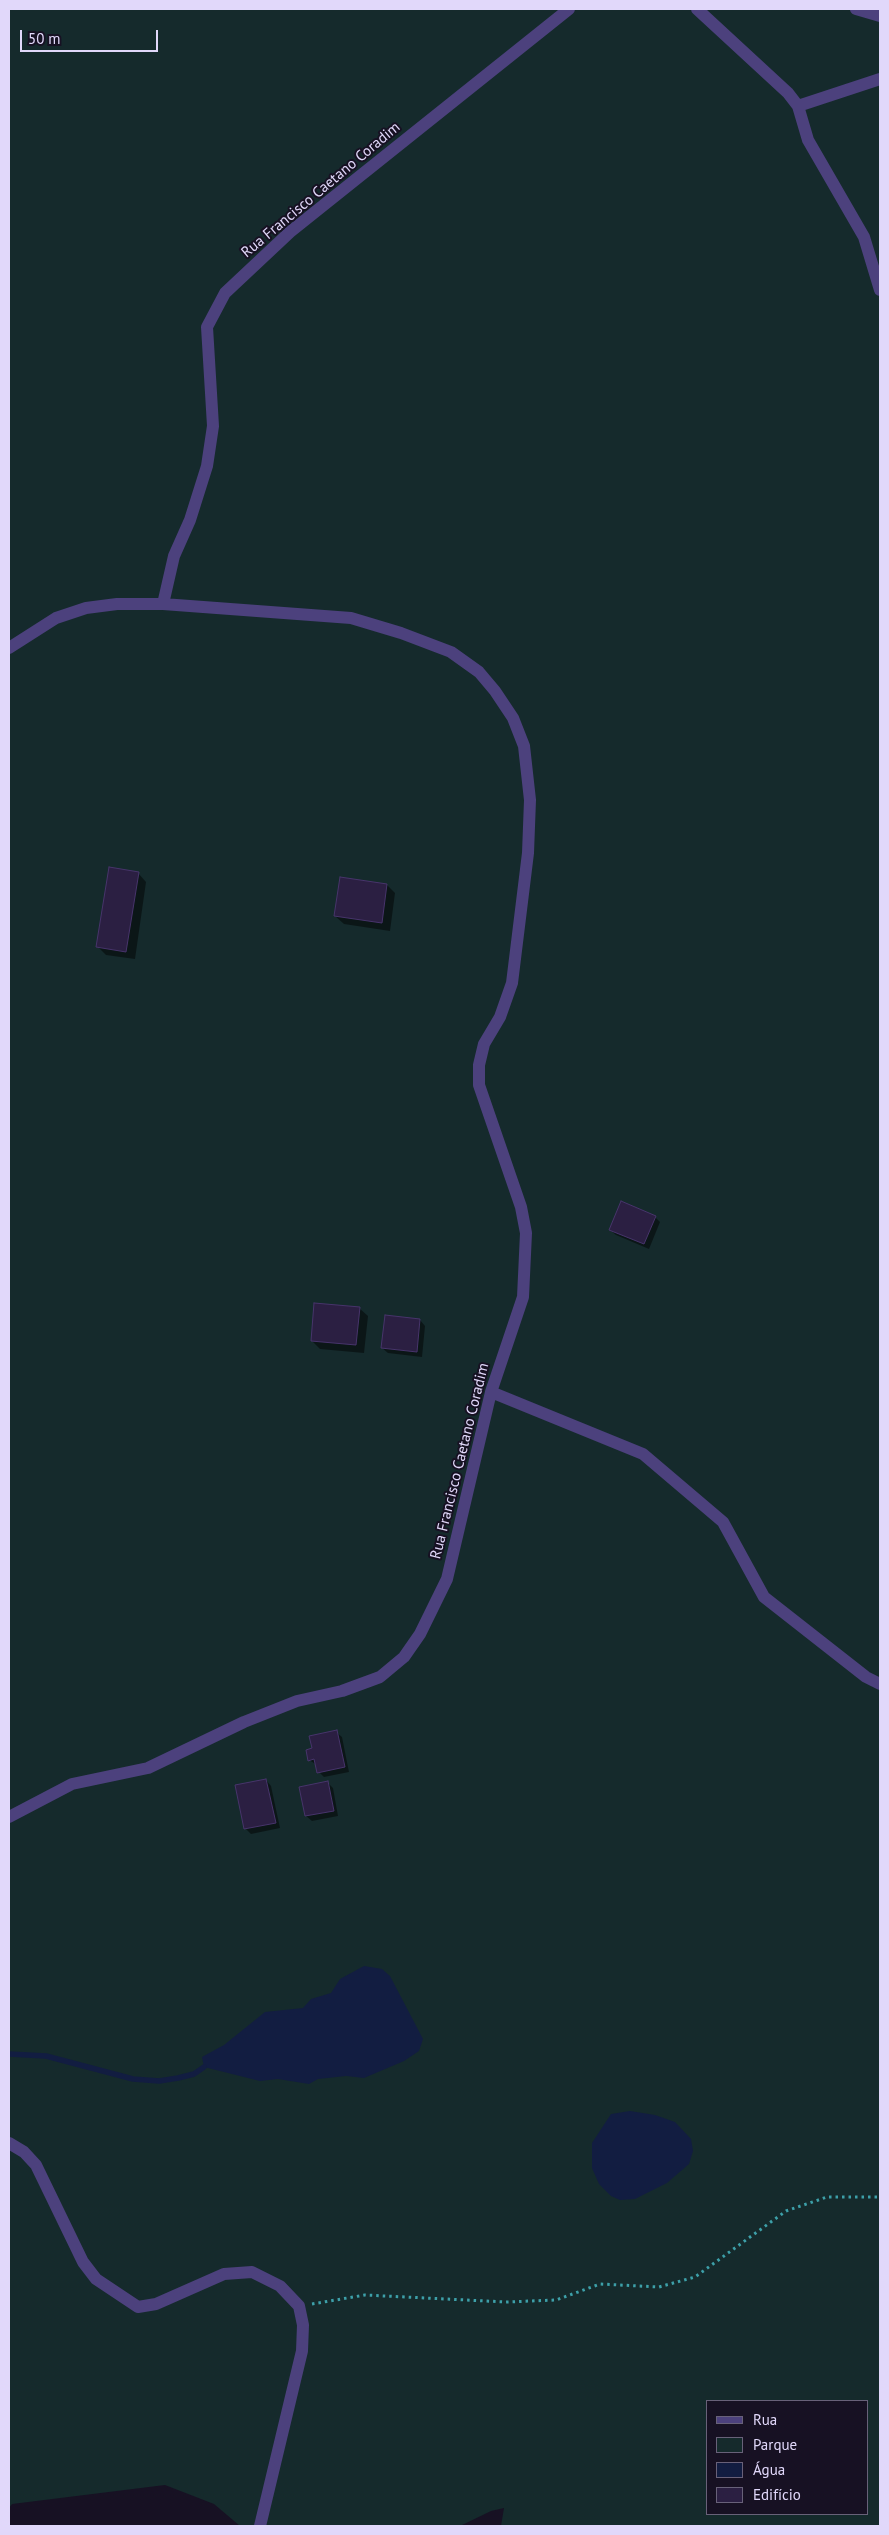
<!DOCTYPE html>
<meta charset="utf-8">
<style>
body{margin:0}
#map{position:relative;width:889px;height:2535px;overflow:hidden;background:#171123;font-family:"PT Sans",sans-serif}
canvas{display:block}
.frame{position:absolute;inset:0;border:10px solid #e1d8fa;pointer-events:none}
.legend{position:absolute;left:706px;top:2400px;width:162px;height:115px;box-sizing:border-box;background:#171123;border:1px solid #686179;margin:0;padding:6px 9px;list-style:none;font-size:15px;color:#e1d8fa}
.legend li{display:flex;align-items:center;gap:10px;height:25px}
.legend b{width:25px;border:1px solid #686179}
.scale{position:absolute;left:20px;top:30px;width:138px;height:22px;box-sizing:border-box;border:2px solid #e1d8fa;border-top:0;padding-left:6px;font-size:15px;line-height:18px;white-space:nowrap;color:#e1d8fa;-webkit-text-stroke:4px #171123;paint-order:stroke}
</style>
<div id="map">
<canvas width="889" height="2535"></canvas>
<div class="frame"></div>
<ul class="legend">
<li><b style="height:6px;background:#4c417d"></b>Rua</li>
<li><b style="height:14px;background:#152a2c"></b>Parque</li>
<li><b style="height:14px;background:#121d41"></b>Água</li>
<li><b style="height:14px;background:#2b1f42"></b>Edifício</li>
</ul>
<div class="scale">50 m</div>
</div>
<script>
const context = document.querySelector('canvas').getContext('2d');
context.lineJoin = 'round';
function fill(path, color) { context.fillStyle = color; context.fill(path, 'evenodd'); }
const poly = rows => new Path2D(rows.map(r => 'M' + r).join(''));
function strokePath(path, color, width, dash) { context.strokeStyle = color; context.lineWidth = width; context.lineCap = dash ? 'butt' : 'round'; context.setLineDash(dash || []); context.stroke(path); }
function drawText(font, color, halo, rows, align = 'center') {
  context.font = font + ' "PT Sans",sans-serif'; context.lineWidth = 4; context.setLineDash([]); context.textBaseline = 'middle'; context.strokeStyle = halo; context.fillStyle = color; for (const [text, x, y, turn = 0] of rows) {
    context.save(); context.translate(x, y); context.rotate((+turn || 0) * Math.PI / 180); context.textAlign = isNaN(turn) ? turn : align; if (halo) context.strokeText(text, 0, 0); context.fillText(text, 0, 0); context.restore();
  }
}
fill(poly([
 [9,9,880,9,880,2526,501,2526,504,2508,491,2511,460,2526,240,2526,214,2504,165,2485,12,2504,9,2508],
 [708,2401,868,2401,868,2514,708,2514]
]), '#152a2c');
fill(poly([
 [364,1966,382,1969,390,1976,423,2039,419,2051,404,2061,364,2078,346,2076,318,2079,309,2084,278,2079,260,2081,204,2067,202,2057,224,2045,265,2012,303,2008,311,1999,331,1993,340,1979],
 [630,2111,655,2115,675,2122,691,2139,693,2151,689,2164,667,2183,635,2199,620,2200,611,2196,599,2184,592,2168,592,2143,611,2114]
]), '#121d41');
fill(poly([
 [138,873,146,882,135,959,106,955,98,947],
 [387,885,395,893,390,931,344,924,335,916],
 [655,1217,660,1222,649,1249,616,1235,610,1230],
 [359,1308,368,1316,364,1353,320,1349,312,1341],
 [420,1320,425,1326,422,1357,388,1353,382,1348],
 [336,1732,342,1737,349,1772,324,1777,319,1772,317,1765,309,1760,314,1749],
 [266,1780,271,1786,280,1828,251,1834,246,1829],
 [327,1782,333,1788,338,1816,312,1821,306,1816]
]), '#0007');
strokePath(poly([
 [9,2054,46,2056,133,2079,159,2081,178,2078,194,2074,204,2067]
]), '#121d41', 5.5);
const building = poly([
 [109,867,139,872,126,952,96,947,109,867],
 [340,877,387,884,382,923,334,916,340,877],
 [621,1201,656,1216,644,1244,609,1230,621,1201],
 [314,1303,360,1307,356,1345,311,1341,314,1303],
 [385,1315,420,1319,417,1352,381,1348,385,1315],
 [337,1730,345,1767,317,1773,314,1759,308,1761,306,1750,312,1748,309,1736,337,1730],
 [266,1779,276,1823,244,1829,235,1785,266,1779],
 [328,1781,334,1811,305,1816,299,1787,328,1781]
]);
fill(building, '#2b1f42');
strokePath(building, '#47346b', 1);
strokePath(poly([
 [312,2304,365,2295,506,2302,556,2300,600,2284,659,2287,695,2277,786,2211,827,2197,880,2197]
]), '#3da0a9', 3, [2.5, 4]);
strokePath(poly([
 [697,9,788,93,798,106,808,140,864,237,880,290],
 [856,9,880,16],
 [798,106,880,79],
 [9,648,56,618,86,608,117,604,163,604],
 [491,1392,643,1454,723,1522,764,1597,866,1677,880,1684],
 [9,1817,72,1784,148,1768,244,1722,297,1701,342,1691,380,1677,404,1657,420,1634,447,1579,491,1392,523,1297,526,1233,521,1207,479,1085,479,1065,484,1044,500,1017,512,983,528,853,530,800,524,746,513,718,495,691,479,672,451,652,401,633,351,618,163,604,174,556,190,520,207,466,213,426,207,327,225,293,290,232,569,9],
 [9,2143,24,2152,36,2165,83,2262,96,2279,138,2307,156,2304,224,2274,252,2272,280,2286,299,2306,303,2325,302,2351,260,2526]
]), '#4c417d', 12);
drawText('15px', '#e1d8fa', '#171123', [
 ["Rua Francisco Caetano Coradim",321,190,-40],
 ["Rua Francisco Caetano Coradim",460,1461,-76]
]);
</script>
